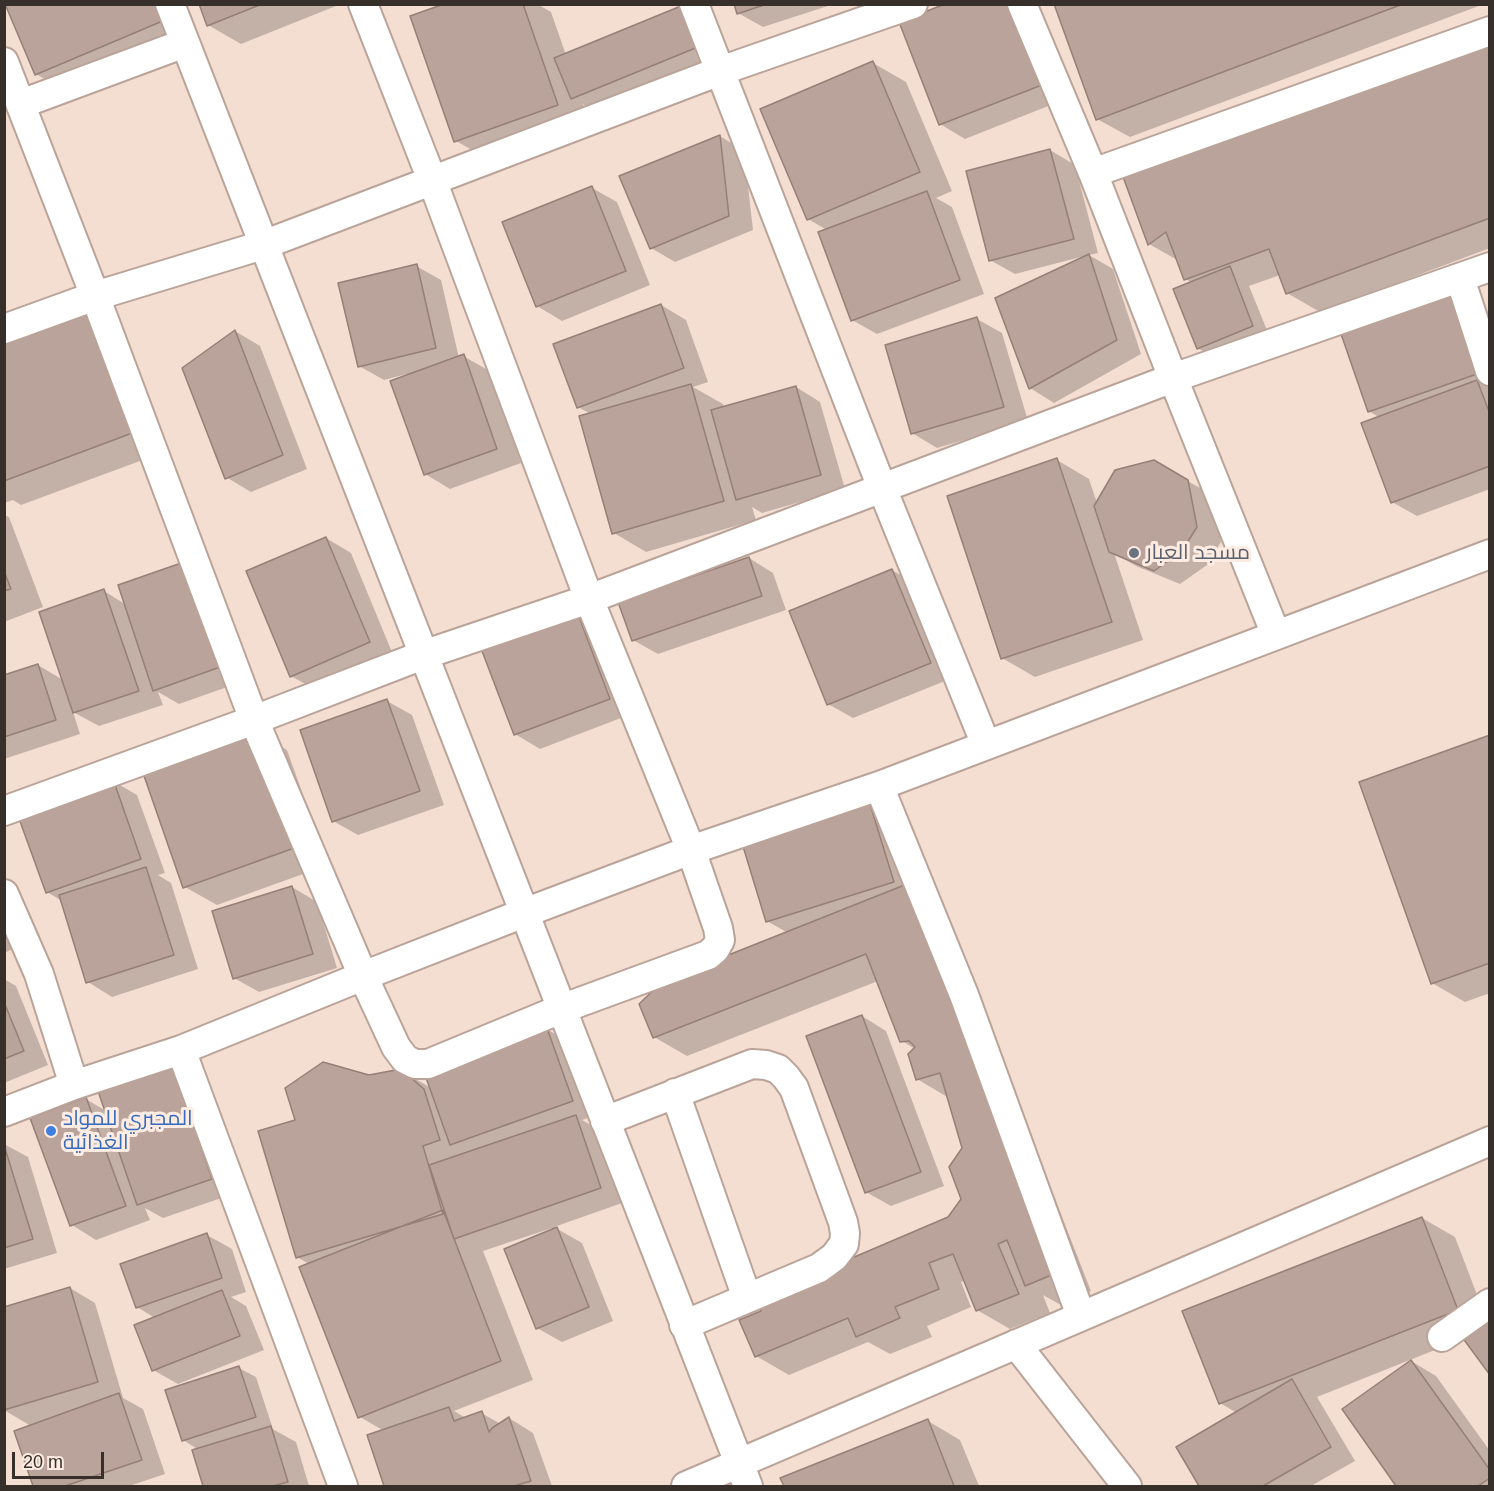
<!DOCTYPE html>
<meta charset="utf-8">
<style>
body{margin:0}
#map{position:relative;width:1494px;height:1491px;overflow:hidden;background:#f4ded2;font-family:Arial,sans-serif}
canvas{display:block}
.frame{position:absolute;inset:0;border:6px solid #372f2a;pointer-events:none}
.scale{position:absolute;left:12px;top:1452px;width:92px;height:27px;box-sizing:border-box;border:3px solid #372f2a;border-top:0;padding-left:8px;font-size:18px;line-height:21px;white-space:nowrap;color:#372f2a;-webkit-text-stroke:4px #feece2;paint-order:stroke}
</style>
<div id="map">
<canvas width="1494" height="1491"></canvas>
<div class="frame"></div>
<div class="scale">20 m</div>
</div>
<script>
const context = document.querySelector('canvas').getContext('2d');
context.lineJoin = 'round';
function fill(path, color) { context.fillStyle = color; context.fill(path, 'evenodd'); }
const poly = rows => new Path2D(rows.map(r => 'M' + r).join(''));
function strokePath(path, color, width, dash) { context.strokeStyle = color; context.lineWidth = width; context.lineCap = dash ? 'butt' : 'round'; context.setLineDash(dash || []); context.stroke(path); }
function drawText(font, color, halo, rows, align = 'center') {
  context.font = font + ' Arial,Cairo,sans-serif'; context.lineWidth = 6; context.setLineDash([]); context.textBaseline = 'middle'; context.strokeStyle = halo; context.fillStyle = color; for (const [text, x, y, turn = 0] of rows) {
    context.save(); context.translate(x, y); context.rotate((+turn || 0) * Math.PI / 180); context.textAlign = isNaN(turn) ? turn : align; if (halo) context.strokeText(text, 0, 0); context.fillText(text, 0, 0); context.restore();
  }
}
fill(poly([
 [183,4,197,39,68,93,36,74],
 [200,4,341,4,241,44,208,25],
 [448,4,537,4,551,12,566,55,681,7,722,61,597,112,583,104,589,123,488,159,456,141],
 [735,4,834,4,763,27,738,13],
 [949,4,1066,99,965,139,940,124],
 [1055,4,1484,4,1130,137,1097,119],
 [1490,40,1490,248,1320,312,1287,293,1280,275,1249,286,1269,335,1214,358,1198,348,1192,283,1186,279,1179,261,1149,244,1124,175],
 [873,63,906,82,952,191,936,198,952,207,984,294,877,334,852,320,827,230,808,219],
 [720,136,744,151,753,230,675,262,651,248],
 [1050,150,1075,165,1098,253,1089,255,1113,269,1141,354,1054,403,1030,388,1081,259,1081,257,1015,274,990,260],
 [592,188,617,202,650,285,562,321,537,306],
 [416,266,441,280,459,358,463,356,488,370,521,463,450,489,425,474,407,374,384,380,359,366],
 [661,305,686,320,708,382,693,387,723,404,724,408,796,387,820,402,845,489,762,513,752,507,756,520,646,552,614,533,591,414,578,407],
 [977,319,1002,333,1028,421,937,448,912,433],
 [235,331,260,346,307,469,251,492,226,477],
 [4,346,167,451,21,505,13,500,4,503],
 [1490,346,1490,489,1417,516,1392,502,1380,418,1369,411],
 [1057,460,1089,479,1097,503,1153,462,1213,495,1221,542,1207,565,1180,584,1136,566,1114,553,1143,640,1035,677,1002,658],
 [4,515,9,517,43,607,4,622],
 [326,538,351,553,394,657,316,690,291,676],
 [749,558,773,573,786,610,658,654,633,640],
 [892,570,917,585,955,677,853,718,828,704],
 [104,591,247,680,179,704,158,692,163,705,99,726,73,712,80,734,4,759,4,676,38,665,63,680],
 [578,616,603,630,634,713,540,749,515,734],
 [387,701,412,715,444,805,358,835,333,821],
 [255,731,287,750,328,865,217,905,185,887],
 [1490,737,1490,993,1465,1002,1432,983],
 [113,781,137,795,165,873,158,875,171,883,198,969,112,997,88,982,62,901,47,892],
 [870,806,895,820,940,905,1091,1291,1059,1304,1043,1295,1050,1313,1010,1329,977,1310,965,1280,961,1282,971,1307,927,1326,932,1337,890,1354,868,1342,789,1375,756,1356,949,1218,962,1200,963,1148,949,1098,917,1079,915,1049,902,1041,878,981,687,1056,654,1037,788,933,767,921],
 [292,887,317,902,337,968,259,992,234,978],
 [4,903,24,944,4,953],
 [4,979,16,986,48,1065,4,1083],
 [862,1016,886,1031,944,1186,891,1206,866,1192],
 [547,1029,571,1044,597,1115,582,1120,601,1131,625,1202,554,1227,582,1243,613,1321,562,1342,537,1328,553,1230,552,1228,483,1251,533,1380,454,1411,466,1418,481,1413,501,1424,509,1418,533,1433,552,1486,386,1486,369,1436,384,1431,360,1417,309,1264,297,1257,297,1121,369,1076,400,1070,431,1088],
 [173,1066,236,1193,163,1218,145,1208,150,1220,96,1240,72,1225,86,1099,106,1111],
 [4,1144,28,1157,57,1253,4,1269],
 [1422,1218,1455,1237,1487,1321,1465,1338,1317,1397,1355,1461,1311,1486,1201,1486,1178,1447,1237,1413,1220,1403],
 [207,1235,232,1249,246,1292,231,1297,246,1306,264,1350,178,1384,153,1370,155,1318,137,1307],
 [70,1288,95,1303,123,1398,143,1409,165,1474,129,1486,35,1486,16,1431,31,1426,4,1410,4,1308],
 [1411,1361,1436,1376,1490,1451,1490,1486,1398,1486,1344,1409],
 [239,1368,256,1377,272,1426,269,1427,296,1442,309,1486,205,1486,194,1451,199,1450,183,1440],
 [928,1421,960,1440,979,1486,785,1486,782,1479]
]), '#0003');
const building = poly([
 [5,4,159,4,165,20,35,75,5,4],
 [199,4,262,4,207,26,199,4],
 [444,4,523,4,558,105,454,142,410,16,444,4],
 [734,4,767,4,737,14,734,4],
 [945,4,1011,4,1042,85,939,125,899,22,945,4],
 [1054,4,1403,4,1096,120,1054,4],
 [681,6,698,47,571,99,554,58,681,6],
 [1490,39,1490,218,1286,294,1269,249,1184,280,1166,232,1148,245,1122,174,1490,39],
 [873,61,920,172,807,220,760,109,873,61],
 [720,135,729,216,650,249,619,176,720,135],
 [1050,149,1074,239,989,261,966,171,1050,149],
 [592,186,626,271,536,307,502,222,592,186],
 [927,191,960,280,851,321,818,232,927,191],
 [1089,254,1117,340,1029,389,995,298,1089,254],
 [417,264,436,348,358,367,338,283,417,264],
 [1230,266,1253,326,1197,349,1173,289,1230,266],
 [1452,292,1480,373,1368,412,1340,331,1452,292],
 [661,304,684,368,577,408,553,344,661,304],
 [90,313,135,432,4,481,4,344,90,313],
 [977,317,1004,407,911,434,885,345,977,317],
 [235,330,283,455,225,479,182,368,235,330],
 [464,354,497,449,424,475,390,381,464,354],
 [1477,380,1490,414,1490,466,1391,503,1361,423,1477,380],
 [691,384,724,501,612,534,579,416,691,384],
 [796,386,821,475,736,500,711,410,796,386],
 [1057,458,1112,622,1001,659,947,496,1057,458],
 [1154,460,1188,480,1197,527,1182,551,1154,571,1109,552,1094,506,1115,470,1154,460],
 [326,537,370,642,290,677,246,571,326,537],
 [749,557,762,596,632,641,618,602,749,557],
 [187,561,223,666,153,691,118,585,187,561],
 [892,569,931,663,827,705,789,611,892,569],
 [4,571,11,589,4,591,4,571],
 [104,589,139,691,73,713,39,612,104,589],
 [578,614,610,699,514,735,482,651,578,614],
 [38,664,56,720,4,737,4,675,38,664],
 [387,699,420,791,332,822,300,730,387,699],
 [255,730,297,847,183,888,142,770,255,730],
 [1490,735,1490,963,1431,984,1359,782,1490,735],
 [113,779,141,859,46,893,17,813,113,779],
 [870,804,894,882,766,922,742,843,870,804],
 [146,867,174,955,86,983,59,895,146,867],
 [907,884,1059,1272,1025,1286,1007,1240,998,1244,1019,1294,976,1311,953,1254,929,1263,939,1289,895,1307,900,1318,856,1337,848,1318,755,1357,739,1320,761,1311,756,1299,948,1217,961,1199,949,1167,962,1148,940,1073,916,1080,908,1054,915,1047,909,1041,900,1042,866,954,653,1038,639,1004,663,981,907,884],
 [292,886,313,954,233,979,212,911,292,886],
 [4,1002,24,1051,4,1059,4,1002],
 [862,1015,921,1172,865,1193,806,1036,862,1015],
 [547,1028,573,1101,450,1145,424,1072,547,1028],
 [323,1062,369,1075,401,1069,424,1089,440,1140,423,1146,443,1214,296,1258,258,1131,295,1120,285,1088,323,1062],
 [173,1065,212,1179,137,1205,98,1091,173,1065],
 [86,1097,126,1206,70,1226,30,1118,86,1097],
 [576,1115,601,1188,454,1239,429,1165,576,1115],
 [4,1145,33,1239,4,1248,4,1145],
 [443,1210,501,1361,358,1418,299,1267,443,1210],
 [1422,1217,1458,1310,1219,1404,1182,1311,1422,1217],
 [557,1227,589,1307,536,1329,504,1249,557,1227],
 [207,1233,222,1278,136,1308,120,1264,207,1233],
 [70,1287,98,1382,4,1410,4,1307,70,1287],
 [222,1290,240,1336,152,1371,134,1325,222,1290],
 [1490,1317,1490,1375,1462,1337,1490,1317],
 [1411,1360,1490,1470,1490,1478,1478,1486,1396,1486,1342,1409,1411,1360],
 [239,1366,256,1417,182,1441,165,1390,239,1366],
 [1292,1379,1331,1447,1263,1486,1199,1486,1176,1447,1292,1379],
 [119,1393,142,1460,65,1486,33,1486,14,1431,119,1393],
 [449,1407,454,1421,482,1411,489,1432,492,1428,509,1417,531,1481,514,1486,384,1486,367,1435,449,1407],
 [928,1419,954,1486,784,1486,780,1478,928,1419],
 [271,1426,288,1482,273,1486,203,1486,192,1450,271,1426]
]);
fill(building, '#baa39b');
strokePath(building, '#957f77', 1.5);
const minor = poly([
 [170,4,748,1486],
 [694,4,882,488,986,745],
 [1022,4,1093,173,1173,378,1276,635],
 [4,62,95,296,254,720,363,976,396,1047,405,1059,415,1064,428,1064,561,1009,708,955,715,949,720,940,718,928,691,850,589,599,432,180,363,4],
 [21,104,185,43],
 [1093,173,1490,31],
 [1460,278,1490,371],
 [4,329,95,296,263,245,720,71,913,4],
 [879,786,964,995,1081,1316],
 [4,811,254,720,423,655,589,599,1173,378,1490,267],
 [4,894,39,974,74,1085],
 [181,1050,343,1486],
 [675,1093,747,1298],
 [4,1112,74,1085,181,1050,363,976,524,913,691,850,879,786,1490,554],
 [605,1121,752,1064,766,1065,778,1069,786,1077,794,1088,843,1222,845,1233,844,1244,834,1257,819,1268,684,1325],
 [1442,1337,1490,1303],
 [1016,1344,1127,1486],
 [686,1486,1490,1141]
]);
strokePath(minor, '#baa499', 32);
strokePath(minor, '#fff', 28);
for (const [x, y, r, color] of [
 [1134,553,6,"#6b7280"],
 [51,1131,6,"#3f7fe0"]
]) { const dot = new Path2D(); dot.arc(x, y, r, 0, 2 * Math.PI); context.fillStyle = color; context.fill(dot); strokePath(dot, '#feece2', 2); }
drawText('21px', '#5b616d', '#feece2', [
 ["مسجد العبار",1146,553]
], 'left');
drawText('21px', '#366cbe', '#feece2', [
 ["المجبري للمواد",63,1119],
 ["الغذائية",63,1143]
], 'left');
</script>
